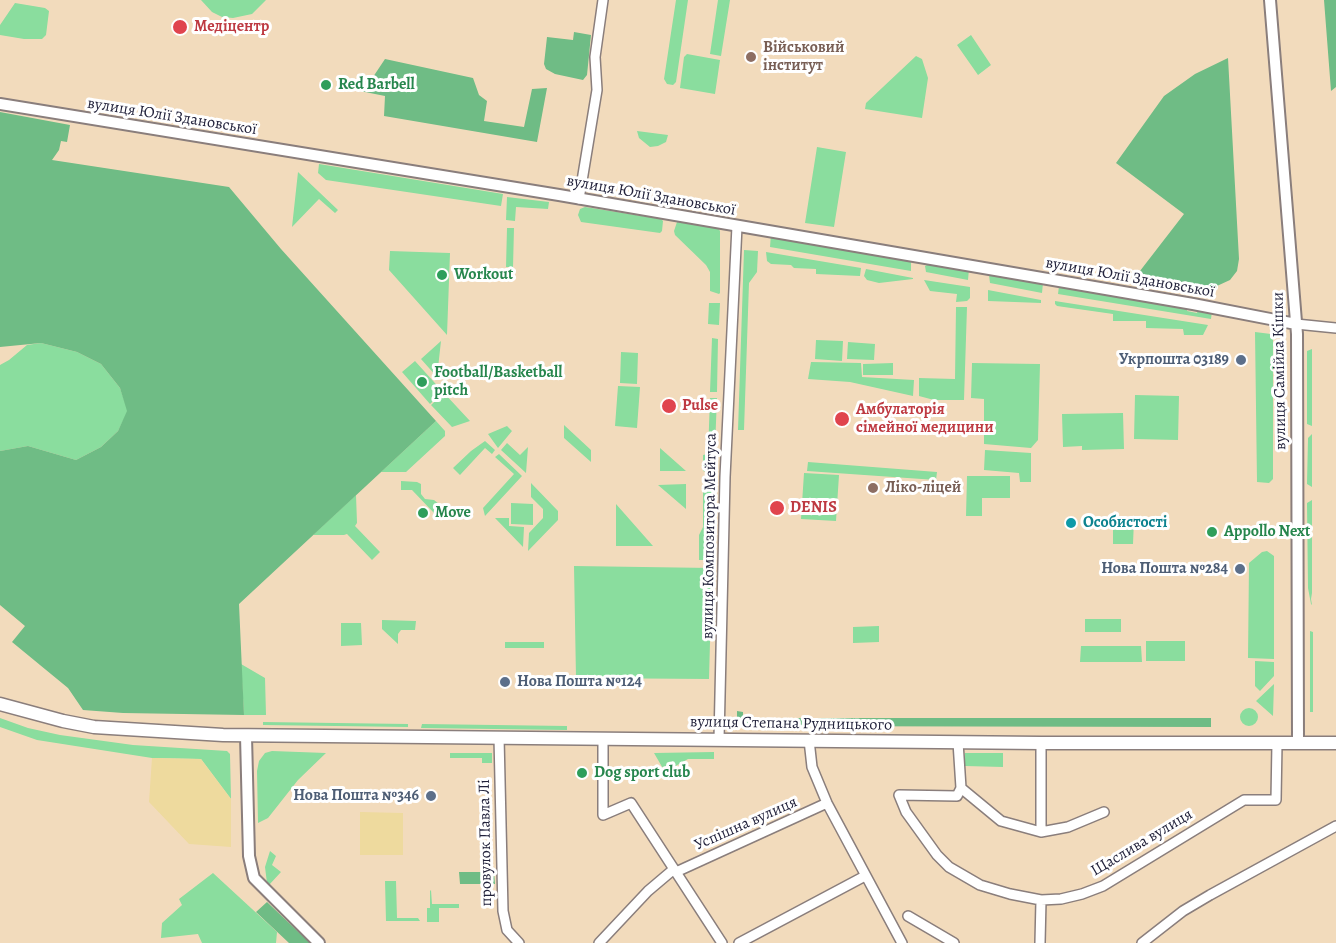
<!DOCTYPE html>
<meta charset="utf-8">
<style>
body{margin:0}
canvas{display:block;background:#f2dbbc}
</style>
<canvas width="1336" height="943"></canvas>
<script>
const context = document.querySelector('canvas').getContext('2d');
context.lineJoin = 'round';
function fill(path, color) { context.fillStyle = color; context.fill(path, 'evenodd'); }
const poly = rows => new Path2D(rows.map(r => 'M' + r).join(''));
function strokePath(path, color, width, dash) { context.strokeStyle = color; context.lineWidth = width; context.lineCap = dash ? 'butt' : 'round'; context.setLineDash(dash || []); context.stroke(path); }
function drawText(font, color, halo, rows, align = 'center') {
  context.font = font + ' Alegreya,serif'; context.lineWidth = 6; context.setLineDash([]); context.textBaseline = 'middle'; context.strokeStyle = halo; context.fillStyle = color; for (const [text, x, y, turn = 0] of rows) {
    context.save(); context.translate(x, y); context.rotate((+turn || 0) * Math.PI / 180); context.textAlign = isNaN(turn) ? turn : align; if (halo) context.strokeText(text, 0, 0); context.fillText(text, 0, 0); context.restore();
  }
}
fill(poly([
 [201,0,266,0,252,14,233,18,222,17,212,12],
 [676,0,688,0,676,82,673,85,667,84,664,79],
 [718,0,730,0,721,56,710,54],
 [15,3,45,8,49,11,46,35,42,39,24,39,0,35,0,25],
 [971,35,991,65,978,75,957,45],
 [687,54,720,60,715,94,680,88,684,57],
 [916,56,922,59,928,78,922,118,865,109,866,103],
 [637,131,668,135,666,142,658,146,650,147,639,138],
 [817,147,846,152,834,227,805,223],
 [319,164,503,194,501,206,326,180,318,173],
 [298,172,338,210,335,213,319,199,292,227],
 [507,197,549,202,548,209,516,207,515,221,506,220],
 [585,207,661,219,663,221,662,231,660,233,581,222,578,215,580,209],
 [677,222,718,228,720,231,720,293,719,294,710,291,710,272,706,265,675,235,674,231],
 [507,228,514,228,513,267,506,267],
 [771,234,906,257,911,262,911,271,770,247],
 [744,250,758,251,757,272,749,283,744,430,738,430],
 [390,251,450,253,447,335,389,270],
 [766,252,861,268,860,276,816,274,816,269,794,268,791,265,771,264,767,261],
 [931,263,969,269,968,280,926,272,925,266],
 [866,269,913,278,913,279,879,283,867,280,864,276],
 [991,273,1043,283,1042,293,990,283,989,275],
 [924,280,970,287,970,298,967,301,956,302,957,294,930,291],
 [1059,286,1187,307,1187,311,1197,313,1198,309,1212,311,1211,319,1058,294],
 [988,290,1041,300,1041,303,988,301],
 [1055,301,1208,325,1203,335,1184,335,1183,329,1146,328,1146,321,1113,321,1113,314,1057,306,1055,304],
 [709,303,720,303,719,325,708,324],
 [956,307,967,307,964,400,934,400,919,396,919,378,955,379],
 [1255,332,1271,334,1273,337,1273,479,1269,483,1257,482],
 [712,338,718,339,717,392,710,392],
 [816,340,843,341,842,361,815,359],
 [441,341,437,377,421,359],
 [848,342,875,344,874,360,847,359],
 [41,343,77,352,101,364,120,388,128,411,118,431,101,447,76,460,28,446,0,451,0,365,9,360,27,345],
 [1312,349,1312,426,1307,424,1307,351],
 [621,352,638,353,637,384,620,383],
 [415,361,443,392,430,404,402,372],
 [811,362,861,363,862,377,914,380,913,396,850,382,808,379],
 [893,363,893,375,863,375,863,364],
 [972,363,1040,364,1038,440,1031,448,984,444,984,399,971,398],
 [618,386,640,387,637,428,615,426],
 [444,393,470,421,452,427,431,405],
 [1135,395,1179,396,1178,440,1134,439],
 [710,398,717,398,714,471,707,472,703,471,703,455,708,454],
 [1123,413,1124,449,1082,450,1082,446,1063,447,1062,414],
 [436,421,445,431,445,436,406,472,381,472],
 [564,425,591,450,591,462,564,438],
 [507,426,512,431,498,448,488,434],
 [1312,434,1312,487,1307,484,1308,438],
 [485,441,495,450,492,454,485,448,460,475,453,468,471,451],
 [507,443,520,455,528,447,526,473,501,450],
 [660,448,686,471,660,471],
 [985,450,1031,453,1031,482,1020,482,1019,473,984,470],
 [499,454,522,476,485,516,483,508,514,474,495,457],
 [808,462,937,472,936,480,807,471],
 [804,473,839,475,836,521,801,519],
 [967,476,1010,476,1010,498,982,498,982,516,966,516],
 [401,481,417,482,421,484,421,494,425,499,434,500,439,504,439,513,434,513,412,490,401,490],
 [531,483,558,511,558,520,528,551,529,533,543,518,543,509,531,497],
 [686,484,686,509,658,485],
 [703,487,712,487,712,560,699,560,699,535,703,527],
 [356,495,357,523,355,526,380,552,372,560,347,534,344,535,313,535],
 [1312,500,1312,593,1311,599,1312,605,1311,604,1308,588,1307,503],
 [511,503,533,504,533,525,511,524],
 [616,504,653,546,616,546],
 [495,518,509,518,509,526,524,527,523,547],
 [1113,520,1134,520,1133,544,1113,544],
 [1267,551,1274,556,1274,659,1248,658,1249,563,1262,552],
 [574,566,712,568,709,679,576,678],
 [1085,619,1121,619,1121,632,1085,632],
 [382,620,416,621,415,630,401,630,398,634,398,644,382,629],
 [341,623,361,623,362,645,341,646],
 [879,626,879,642,853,643,853,627],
 [1310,631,1313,632,1313,712,1310,712],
 [1146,641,1185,641,1185,661,1146,661],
 [505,642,544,642,544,648,505,648],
 [1081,646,1141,646,1142,662,1080,662],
 [1255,661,1274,662,1274,676,1260,691,1255,686],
 [241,664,265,678,266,715,244,715],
 [1274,684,1273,716,1256,701],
 '1240 717a9 9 0 1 1 18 0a9 9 0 1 1-18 0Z',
 [0,718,28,728,60,735,133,745,227,751,230,754,231,799,201,759,152,758,37,740,0,727],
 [263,722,408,724,408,727,263,725],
 [422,724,567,726,567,730,421,728],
 [272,751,326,753,298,780,268,818,258,823,257,771,259,761,265,753],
 [714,752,714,759,688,759,665,772,654,753],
 [450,753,492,753,492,763,482,763,482,758,450,758],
 [965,753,1003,753,1003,767,965,766],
 [270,851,276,856,272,865,281,872,269,885,267,883,265,867],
 [213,873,277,932,276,943,202,943,198,934,161,938,162,923,182,905,179,899],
 [385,881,396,881,397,918,418,918,420,921,386,921],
 [431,890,432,904,459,904,459,908,439,908,439,922,427,922,427,908,430,908,430,891]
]), '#8add9e');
fill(poly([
 [1324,0,1336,0,1336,87,1331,91],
 [574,32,591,35,587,75,583,80,555,74,546,69,544,64,547,37,573,40],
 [1228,58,1239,259,1237,271,1230,280,1206,291,1133,280,1184,214,1116,163,1164,96,1195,74],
 [385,59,473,78,479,95,487,101,484,121,524,127,532,89,547,88,537,142,384,116,385,96,360,91,362,86,367,86],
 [0,112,70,125,67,142,61,141,59,150,52,160,229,187,281,249,436,421,239,604,244,715,123,713,83,710,68,688,12,642,25,626,0,605,0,451,28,446,76,460,101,447,118,431,127,411,120,388,101,364,77,352,41,343,0,347],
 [737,711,743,712,743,718,1211,718,1211,727,737,726],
 [459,872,494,872,495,884,460,884],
 [267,902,310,943,289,943,256,912]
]), '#6fbc85');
fill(poly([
 [152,758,201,759,231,799,231,847,189,844,149,802],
 [360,812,403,813,403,855,360,855]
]), '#eeda9e');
const minor = poly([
 [579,199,597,90,595,57,603,0],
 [1296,324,1336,328],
 [499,737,503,911,507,930,519,943],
 [603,739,603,815,631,803,722,943],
 [719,739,725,477,737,226],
 [809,740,812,767,827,803,902,943],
 [958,742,961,788,1001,821,1041,832,1068,827,1104,812],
 [961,788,957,796,899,795,906,812,937,855,949,867,980,885,1010,894,1041,900,1061,899,1082,894,1103,886,1244,800,1276,800,1277,743],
 [1041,832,1041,743],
 [676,872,827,803],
 [908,916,954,943],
 [599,943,648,891,674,869],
 [739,943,865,876],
 [1040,943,1041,900],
 [1142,943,1183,911,1210,895,1336,826]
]);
const tertiary = poly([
 [1270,0,1297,334,1298,743],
 [0,104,559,195,1193,304,1296,324],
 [246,736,249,856,254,878,319,943]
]);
const secondary = poly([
 [0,704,63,721,94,727,223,735,1041,743,1336,743]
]);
strokePath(minor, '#8a7e7c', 12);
strokePath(tertiary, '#8a7e7c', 14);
strokePath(secondary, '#8a7e7c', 15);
strokePath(minor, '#fff', 9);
strokePath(tertiary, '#fff', 10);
strokePath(secondary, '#fff', 12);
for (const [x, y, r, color] of [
 [180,27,8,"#e0444e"],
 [751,57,6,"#8d6e63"],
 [326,85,6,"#2e9e5b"],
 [442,275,6,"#2e9e5b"],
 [1241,360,6,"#5c6f8a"],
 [422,382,6,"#2e9e5b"],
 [669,406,8,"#e0444e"],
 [842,419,8,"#e0444e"],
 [873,488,6,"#8d6e63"],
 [777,508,8,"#e0444e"],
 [423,513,6,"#2e9e5b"],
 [1071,523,6,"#0f9aa8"],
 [1212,532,6,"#2e9e5b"],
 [1240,569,6,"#5c6f8a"],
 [505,682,6,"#5c6f8a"],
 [582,773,6,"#2e9e5b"],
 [431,796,6,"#5c6f8a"]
]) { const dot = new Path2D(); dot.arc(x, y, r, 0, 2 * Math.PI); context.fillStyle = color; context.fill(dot); strokePath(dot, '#fff', 2); }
drawText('bold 16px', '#be3a42', '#fff', [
 ["Медіцентр",194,27],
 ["Pulse",682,406],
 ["Амбулаторія",856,410],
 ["сімейної медицини",856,428],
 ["DENIS",790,508]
], 'left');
drawText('bold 16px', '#785e54', '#fff', [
 ["Військовий",763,48],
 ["інститут",763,66],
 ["Ліко-ліцей",885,488]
], 'left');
drawText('bold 16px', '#27864d', '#fff', [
 ["Red Barbell",338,85],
 ["Workout",454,275],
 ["Football/Basketball",434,373],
 ["pitch",434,391],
 ["Move",435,513],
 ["Appollo Next",1224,532],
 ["Dog sport club",594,773]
], 'left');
drawText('16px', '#22223b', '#fff', [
 ["вулиця Юлії Здановської",172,117,9],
 ["вулиця Юлії Здановської",651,196,10],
 ["вулиця Юлії Здановської",1130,278,10],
 ["вулиця Самійла Кішки",1280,371,-91],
 ["вулиця Композитора Мейтуса",710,536,-89],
 ["вулиця Степана Рудницького",791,724,1],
 ["Успішна вулиця",746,824,-24],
 ["провулок Павла Лі",486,843,-91],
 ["Щаслива вулиця",1142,843,-31]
]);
drawText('bold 16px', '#4e5e75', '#fff', [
 ["Укрпошта 03189",1229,360],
 ["Нова Пошта №284",1228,569],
 ["Нова Пошта №124",517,682,"left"],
 ["Нова Пошта №346",419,796]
], 'right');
drawText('bold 16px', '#0d838f', '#fff', [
 ["Особистості",1083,523]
], 'left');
</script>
